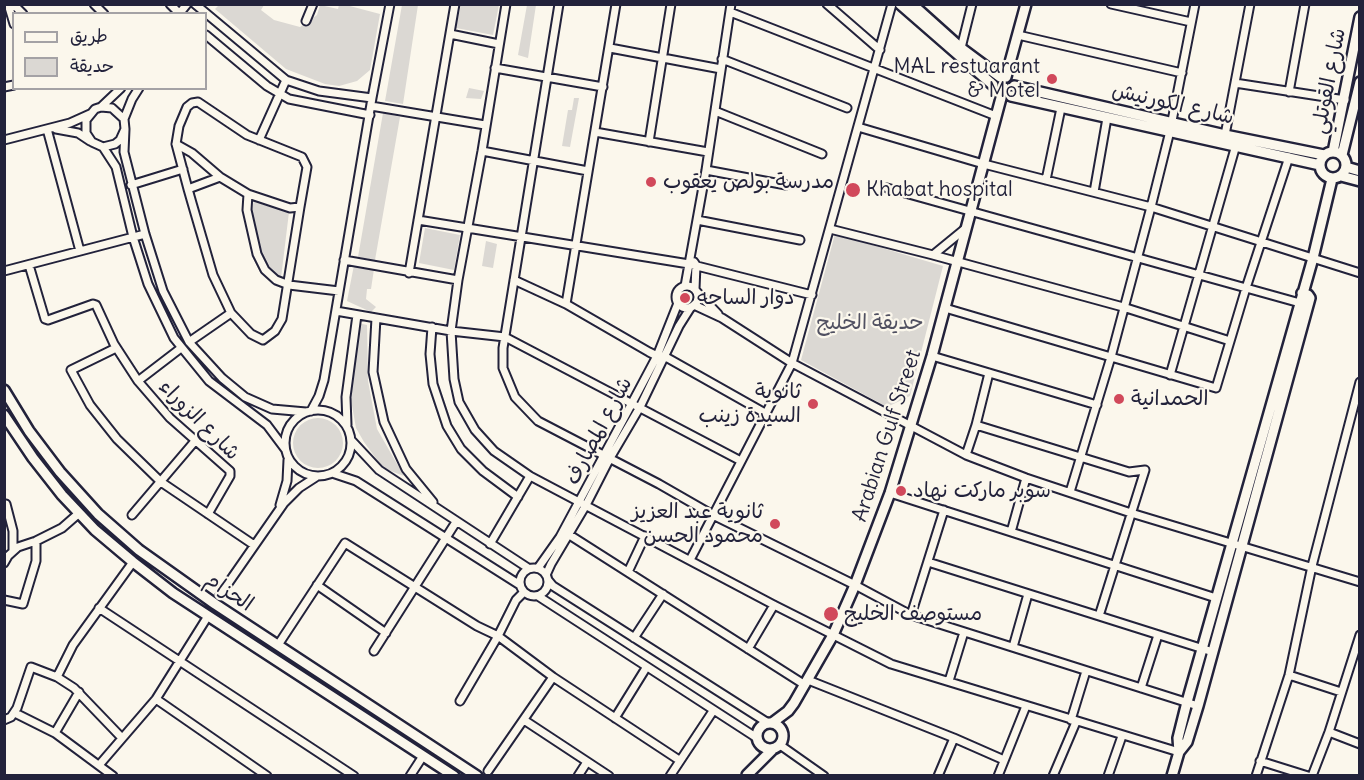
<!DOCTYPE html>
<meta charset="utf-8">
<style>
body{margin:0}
#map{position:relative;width:1364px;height:780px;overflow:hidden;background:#fbf7ec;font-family:Delius,"Playpen Sans Arabic",sans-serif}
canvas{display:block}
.frame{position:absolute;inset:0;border:6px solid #22223b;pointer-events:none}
.legend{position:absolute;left:12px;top:12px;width:195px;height:78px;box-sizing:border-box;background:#fbf7ec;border:2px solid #a4a2a5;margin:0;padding:8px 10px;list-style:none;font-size:18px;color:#22223b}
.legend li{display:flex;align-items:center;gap:12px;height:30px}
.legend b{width:30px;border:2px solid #a4a2a5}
</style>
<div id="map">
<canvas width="1364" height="780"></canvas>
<div class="frame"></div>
<ul class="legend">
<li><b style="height:8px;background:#fbf7ec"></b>طريق</li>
<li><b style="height:16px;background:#dbd8d3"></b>حديقة</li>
</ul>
</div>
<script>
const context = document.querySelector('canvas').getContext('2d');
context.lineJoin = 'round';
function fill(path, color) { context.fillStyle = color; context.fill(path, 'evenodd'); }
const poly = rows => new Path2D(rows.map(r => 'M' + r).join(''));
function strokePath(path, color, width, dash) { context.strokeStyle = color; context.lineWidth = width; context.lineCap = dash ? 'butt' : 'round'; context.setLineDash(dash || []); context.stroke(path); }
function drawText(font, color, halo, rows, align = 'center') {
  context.font = font + ' Delius,"Playpen Sans Arabic",sans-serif'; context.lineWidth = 4.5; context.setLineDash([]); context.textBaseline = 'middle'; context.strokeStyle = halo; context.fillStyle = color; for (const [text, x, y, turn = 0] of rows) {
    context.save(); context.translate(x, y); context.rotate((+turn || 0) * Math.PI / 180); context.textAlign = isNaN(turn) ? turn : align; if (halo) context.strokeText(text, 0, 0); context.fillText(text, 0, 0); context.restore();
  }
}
fill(poly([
 [461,4,499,5,493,35,456,28],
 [219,5,264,5,261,10,274,20,300,27,317,15,320,5,338,9,339,5,346,5,380,14,370,70,357,81,339,86,325,84,286,69,215,9],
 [402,5,418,5,403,104,385,101],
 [527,5,536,5,528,58,518,55],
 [469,88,484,91,481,99,466,98],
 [574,98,579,98,570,147,562,146,568,110,572,110],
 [383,113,400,117,375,260,358,257],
 [254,201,289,212,281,278,274,275,262,253,251,212],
 [425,228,460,235,454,270,419,263],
 [835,234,943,266,910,396,887,407,801,360],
 [486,241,497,244,493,268,482,266],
 [354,265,374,269,371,289,367,289,366,299,376,307,371,312,347,301],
 [358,323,367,325,368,381,377,429,404,476,383,468,364,442,356,428,351,400],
 '293 443a25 25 0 1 1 50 0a25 25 0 1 1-50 0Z'
]), '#dbd8d3');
const street = poly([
 [8,4,14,24],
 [13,4,23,14],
 [94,4,104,14],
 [170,4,180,14],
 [195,4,286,80,319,91,372,98],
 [506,4,482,151,458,280,451,331,454,379,459,402,475,430,494,451,530,476,774,605,891,664,1179,752],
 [559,4,503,348,503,368,515,397,538,421,659,484,713,515,855,585,911,615,1198,706],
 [827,4,880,50],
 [1111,4,1191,22],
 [730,12,996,116],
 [179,14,187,4],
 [306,21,313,4],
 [450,34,499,44],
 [206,35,267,86,289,99,370,115],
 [1018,35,1182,73],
 [610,48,721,69],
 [961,48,972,4],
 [722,59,847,108],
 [495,68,603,87],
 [1235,83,1345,100],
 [4,87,14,85],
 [1289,92,1305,4],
 [371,106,485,125],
 [101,107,121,88],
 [715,111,822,154],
 [124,119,112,108,101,107,95,109,86,120,86,133,92,142,103,147,115,144,120,140,125,129,124,119,132,99,139,88],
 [858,127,980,163,1151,207,1360,273],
 [47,129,80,251],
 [56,129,78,133,90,141],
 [125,129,124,152,145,234,163,291,189,342,222,378,245,397,272,409,306,412],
 [595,132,708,152],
 [1225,135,1250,4],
 [4,140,70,123,90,114],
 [259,140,286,80],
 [649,142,671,4],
 [176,144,192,153,220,177],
 [103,147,116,167,133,237,148,284,174,338,209,381,267,425,285,449],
 [482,151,588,171],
 [706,170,786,185],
 [1046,180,1061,108],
 [131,185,183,169],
 [887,188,1300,303],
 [188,189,220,177,248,194,290,208,300,207,307,167,302,157,247,135,198,102,192,103,187,107,179,126,176,144,188,189,192,203,213,275,231,313,251,334,263,340,275,331,282,319,300,207],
 [1094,192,1107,118],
 [248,194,247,210,257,254,265,270,276,280,289,285,339,291],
 [418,220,689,264,812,295],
 [697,220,800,240],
 [830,229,933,255,966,228],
 [933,255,1123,307,1230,341],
 [344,260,458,280],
 [694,262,696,265,695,289],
 [29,265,45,319,48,320,93,304,96,305,114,344,138,381,170,418,230,471,230,476,208,514],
 [4,271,145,234],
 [409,273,455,4],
 [514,280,566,304,649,352,657,356,664,356,765,413],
 [685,286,706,170,731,4],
 '676 297a11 11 0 1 1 22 0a11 11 0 1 1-22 0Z',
 [697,292,718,314],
 [566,304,616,4],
 [694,305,722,318,792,363,966,455,1026,478,1131,513,1360,582],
 [945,308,1216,388,1246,288,1289,157],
 [336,311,451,331,505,337,741,461],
 [376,318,373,372,384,422,406,469,433,502],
 [432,327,430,354,433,384,447,426,461,449,483,471,518,497],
 [189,342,231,313],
 [116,348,71,370,90,405,117,439,161,482,254,545],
 [932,356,1097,405],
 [1170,375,1236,145],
 [138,381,181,348],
 '285 443a33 33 0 1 1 66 0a33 33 0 1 1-66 0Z',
 [311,411,319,396,324,380,372,98,390,4],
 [347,425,346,397,357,315],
 [976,425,1129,472,1145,470,1099,616],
 [351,440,379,470,528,568],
 [966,455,976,425,989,373],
 [332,473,356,481,520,585],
 [1070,492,1111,357,1151,207,1170,131,1195,4],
 [890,493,1216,598],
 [6,504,13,531,13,550],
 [280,505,287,481,288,460],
 [132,515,195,441],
 [1011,532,1026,478],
 [568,534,805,685],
 [490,544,530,476],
 [690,560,792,363,892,4],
 [928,562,1213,652],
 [4,563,8,556,18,547,36,541,62,528,78,514],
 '520 582a14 14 0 1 1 28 0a14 14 0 1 1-28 0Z',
 [538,568,560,537,632,403,657,356,678,303],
 [628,572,645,536],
 [546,575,551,564,586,505,610,458,640,407,679,326,691,307],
 [548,580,553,586,768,723],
 [317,585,386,633],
 [220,595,284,503,299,488,316,477],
 [538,596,757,738],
 [4,600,23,604,36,561,36,541],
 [99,608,354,776],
 [911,615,944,510],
 [634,638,663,594],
 [278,645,345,543,477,626,498,636,553,677,679,760],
 [1013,647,1028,594],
 [748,649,774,605],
 [374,651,456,522],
 [1289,675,1341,692],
 [57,677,73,645,133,562],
 [808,680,954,738,1004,760],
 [949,681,964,632],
 [1141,688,1158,635],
 [156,699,267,776],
 [460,701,498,636,516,600,524,592],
 [15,713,55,733,113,776],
 [615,718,646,668],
 [4,720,11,717,17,708,31,667,57,677,74,688,122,738],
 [524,720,609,776],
 [1071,720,1086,671],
 [1329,732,1360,744],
 [55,733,79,692],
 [780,745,824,776],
 [1260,761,1308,776],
 [100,764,156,699,208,616],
 [488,771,553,677],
 [410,776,423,756],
 [578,776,587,762],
 [670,776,713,711],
 [938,776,954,738],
 [998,776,1026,706],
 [1053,776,1076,722],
 [1108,776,1122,736],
 [1256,776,1289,675,1312,566,1360,382],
 [1312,776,1329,732,1360,635]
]);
const secondary = poly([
 [900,4,993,85],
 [912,4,961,48,1000,77],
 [1006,77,1026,4],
 [1014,86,1225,135,1324,155],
 [1011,96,1320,165],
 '1320 165a13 13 0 1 1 26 0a13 13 0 1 1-26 0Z',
 [1333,152,1360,17],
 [1342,155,1360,82],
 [1346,167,1360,171],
 [1341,176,1360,181],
 [4,390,29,431,60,472,98,514,139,550,215,604,477,776],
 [4,415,33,458,62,495,95,530,133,562,173,593,454,776],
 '757 736a13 13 0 1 1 26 0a13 13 0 1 1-26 0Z',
 [772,723,788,711,794,703,833,635,855,585,890,493,932,356,1001,98],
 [1179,752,1178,738,1187,702,1313,258,1332,179],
 [747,775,772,750],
 [1172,776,1179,752,1187,742,1198,706,1310,298,1308,295,1302,293]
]);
strokePath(street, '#22223b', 11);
strokePath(secondary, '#22223b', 14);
strokePath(street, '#fbf7ec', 7);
strokePath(secondary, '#fbf7ec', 9);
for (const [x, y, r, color] of [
 [1052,79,6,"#d1495b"],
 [651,182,6,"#d1495b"],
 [853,190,8,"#d1495b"],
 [685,298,6,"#d1495b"],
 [1119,399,6,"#d1495b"],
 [813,404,6,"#d1495b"],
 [901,491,6,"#d1495b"],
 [775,524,6,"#d1495b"],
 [831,614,8,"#d1495b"]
]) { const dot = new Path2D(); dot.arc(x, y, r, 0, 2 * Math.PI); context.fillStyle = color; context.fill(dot); strokePath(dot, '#fbf7ec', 2); }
drawText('21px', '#22223b', '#fbf7ec', [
 ["MAL restuarant",1040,67,"right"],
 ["& Motel",1040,91,"right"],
 ["مدرسة بولص يعقوب",663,182],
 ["Khabat hospital",866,190],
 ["دوار الساحه",697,298],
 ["ثانوية",801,392,"right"],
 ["السيدة زينب",801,416,"right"],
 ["الحمدانية",1131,399],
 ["سوبر ماركت نهاد",913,491],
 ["ثانوية عبد العزيز",763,512,"right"],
 ["محمود الحسن",763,536,"right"],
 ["مستوصف الخليج",844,614]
], 'left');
drawText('21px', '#22223b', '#fbf7ec', [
 ["شارع القوتلي",1329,81,-79],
 ["شارع الكورنيش",1173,104,13],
 ["شارع الزوراء",199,420,45],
 ["شارع المصارف",599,431,-62],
 ["Arabian Gulf Street",887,436,-72],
 ["الحزام",229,592,34]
]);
drawText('21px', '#505061', '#fbf7ec', [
 ["حديقة الخليج",870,323]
]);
</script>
